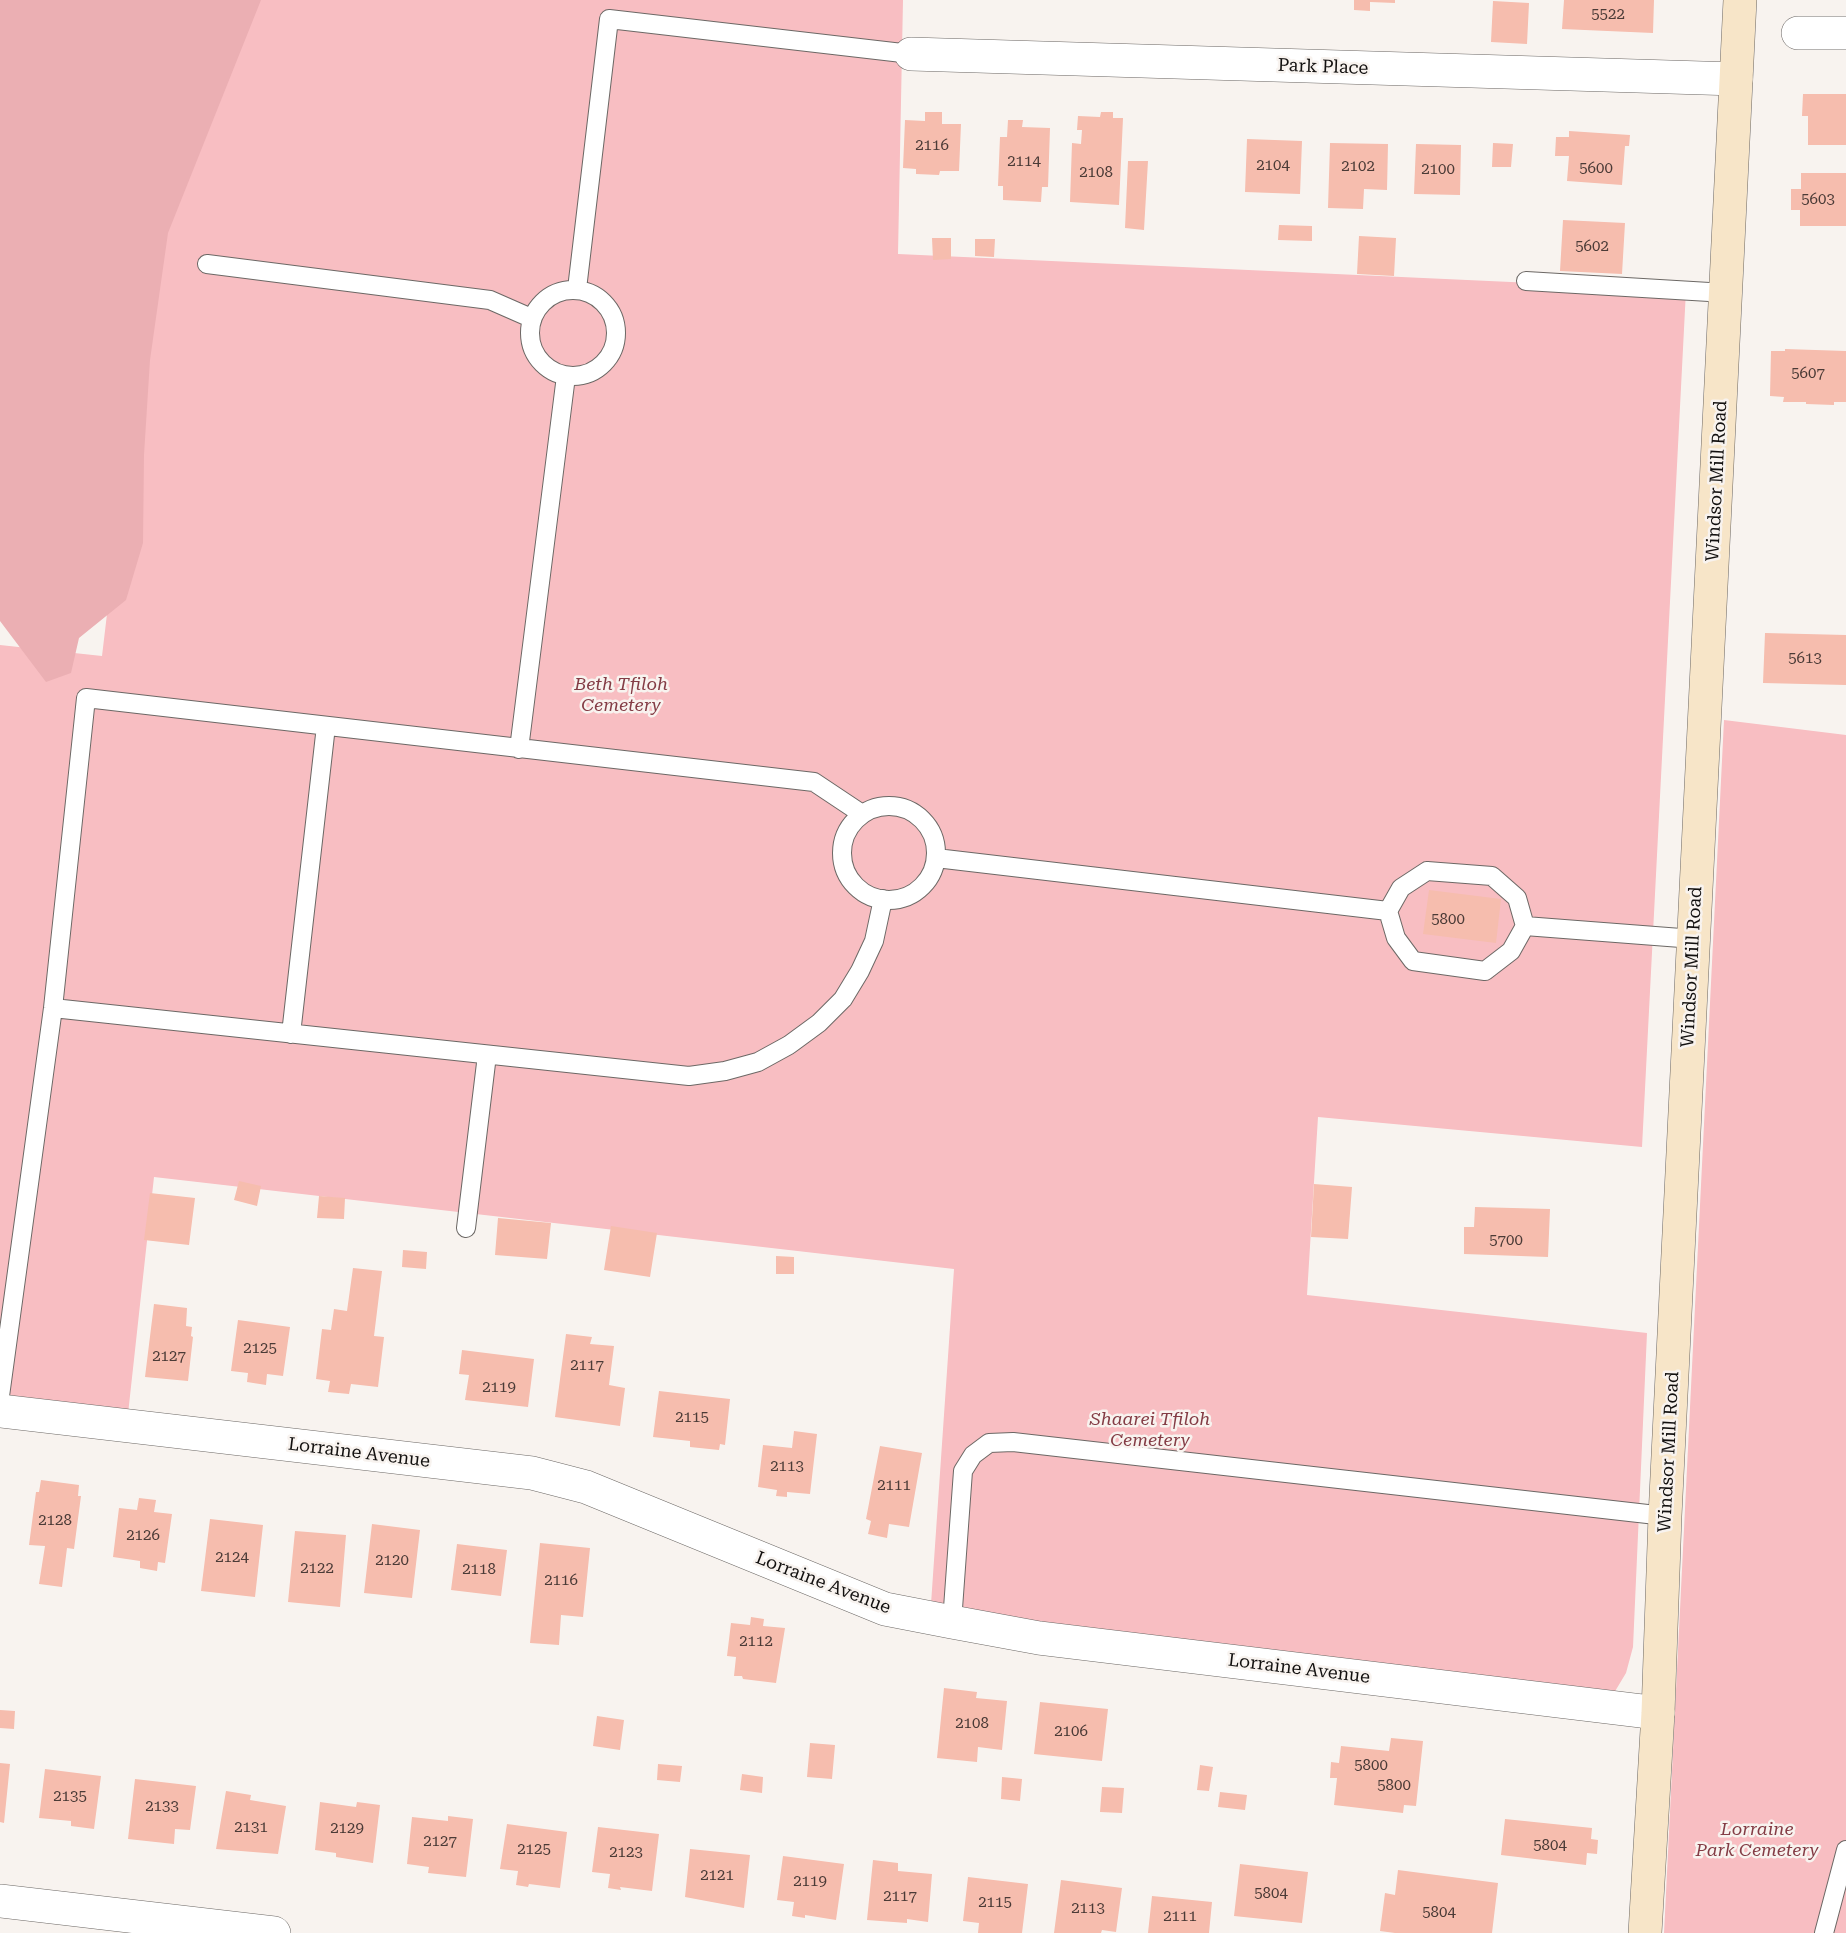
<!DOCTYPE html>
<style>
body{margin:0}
canvas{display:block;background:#f8f3ef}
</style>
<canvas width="1846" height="1933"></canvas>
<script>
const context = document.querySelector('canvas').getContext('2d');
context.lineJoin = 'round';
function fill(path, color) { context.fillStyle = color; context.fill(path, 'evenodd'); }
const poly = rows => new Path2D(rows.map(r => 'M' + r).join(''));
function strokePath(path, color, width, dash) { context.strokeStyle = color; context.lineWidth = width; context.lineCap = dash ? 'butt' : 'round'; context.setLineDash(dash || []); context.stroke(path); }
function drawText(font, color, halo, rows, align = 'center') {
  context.font = font + ' "Roboto Serif",serif'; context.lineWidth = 5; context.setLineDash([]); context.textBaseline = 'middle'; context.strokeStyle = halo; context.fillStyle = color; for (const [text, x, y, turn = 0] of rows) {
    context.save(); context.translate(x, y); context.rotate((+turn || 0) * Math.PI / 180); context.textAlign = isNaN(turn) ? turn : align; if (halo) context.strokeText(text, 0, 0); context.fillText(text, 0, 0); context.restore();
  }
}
fill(poly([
 [180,0,903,0,898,254,1686,290,1642,1147,1318,1117,1307,1295,1647,1333,1633,1647,1626,1673,1614,1693,1044,1626,931,1604,954,1269,154,1177,128,1414,0,1395,0,645,102,656],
 [1724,720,1846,735,1846,1933,1664,1933]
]), '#f8bec2');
fill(poly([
 [0,0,261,0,168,233,150,360,144,455,143,543,126,600,79,638,71,673,46,682,0,621]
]), '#ebafb3');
fill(poly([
 [1354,0,1395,0,1395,3,1370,2,1370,11,1354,10],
 [1564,0,1654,0,1653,33,1562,29],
 [1493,1,1529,3,1527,44,1491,42],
 [1803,94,1846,94,1846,145,1808,145,1808,116,1802,116],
 [925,112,942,112,942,124,961,124,959,171,940,171,939,175,916,174,916,169,903,168,905,120,925,121],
 [1101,112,1113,112,1113,118,1123,118,1119,205,1070,202,1072,143,1081,144,1082,130,1077,130,1078,116,1100,117],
 [1008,120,1023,120,1022,127,1050,128,1048,187,1042,187,1041,202,1003,200,1003,186,998,186,1000,137,1007,137],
 [1569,131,1630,135,1629,146,1625,146,1622,185,1567,181,1569,156,1555,156,1556,137,1569,137],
 [1247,139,1302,141,1300,194,1245,192],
 [1330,143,1388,144,1387,190,1364,189,1363,209,1328,208],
 [1493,143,1513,144,1511,167,1492,167],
 [1416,144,1461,145,1460,195,1414,194],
 [1128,161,1148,161,1144,230,1125,228],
 [1801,173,1846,173,1846,226,1800,226,1800,210,1791,210,1791,189,1801,189],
 [1563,220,1625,223,1622,274,1560,271],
 [1279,225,1312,226,1312,241,1278,240],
 [1359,236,1396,238,1394,276,1357,274],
 [932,238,951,238,951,259,933,260],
 [975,239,995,239,994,257,975,256],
 [1785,349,1846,351,1846,402,1834,402,1834,405,1806,404,1806,402,1783,402,1784,397,1770,396,1771,351,1785,351],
 [1765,633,1846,635,1846,685,1763,683],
 [1429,890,1501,899,1496,943,1423,934],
 [239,1181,261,1186,257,1206,234,1200],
 [1314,1184,1352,1187,1348,1239,1311,1237],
 [150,1193,195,1198,189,1245,144,1240],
 [319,1196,345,1198,344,1219,317,1218],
 [1475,1207,1550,1209,1548,1257,1464,1254,1464,1227,1474,1227],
 [498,1218,551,1223,547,1259,495,1255],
 [611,1226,657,1233,650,1277,604,1270],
 [403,1250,427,1252,426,1269,402,1267],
 [776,1256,794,1257,794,1274,776,1274],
 [353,1268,382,1271,374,1336,384,1337,378,1387,351,1384,349,1394,328,1392,330,1381,316,1379,322,1329,331,1330,334,1309,347,1311],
 [154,1304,187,1308,186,1326,192,1327,191,1336,193,1337,188,1381,145,1377],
 [238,1320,290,1327,283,1376,267,1374,266,1385,247,1382,248,1373,231,1371],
 [566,1334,592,1337,590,1344,614,1346,609,1385,625,1388,620,1426,555,1417],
 [462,1350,534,1359,528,1407,465,1400,469,1375,459,1374],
 [659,1391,730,1399,725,1445,720,1444,719,1450,690,1447,690,1441,653,1437],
 [794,1431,817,1434,810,1494,787,1492,787,1497,776,1496,777,1490,758,1487,763,1445,792,1448],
 [880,1446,922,1453,909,1527,889,1524,887,1538,868,1534,871,1521,866,1519],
 [41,1480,79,1485,78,1496,81,1496,74,1549,67,1548,62,1587,39,1584,45,1546,29,1545,36,1492,39,1492],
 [139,1498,156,1500,154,1512,172,1514,165,1563,158,1562,157,1571,140,1568,140,1561,113,1557,119,1508,137,1510],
 [210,1519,263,1525,255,1597,201,1591],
 [372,1524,420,1530,412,1598,364,1593],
 [295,1531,346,1535,340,1607,288,1602],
 [540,1543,590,1548,583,1617,561,1615,559,1645,530,1643],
 [457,1544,507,1550,501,1596,451,1590],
 [751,1617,764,1619,763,1626,785,1628,776,1683,743,1679,742,1676,734,1676,736,1657,727,1656,731,1623,750,1625],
 [944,1688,977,1692,976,1698,1007,1701,1002,1750,978,1747,977,1762,937,1758],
 [1040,1702,1108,1709,1102,1761,1034,1754],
 [0,1710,15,1711,14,1729,0,1728],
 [597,1716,624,1720,620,1750,593,1746],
 [1391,1738,1423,1741,1416,1806,1404,1805,1403,1813,1334,1805,1337,1778,1330,1778,1331,1762,1339,1763,1341,1746,1389,1751],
 [810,1743,835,1745,832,1779,807,1777],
 [0,1763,10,1764,4,1823,0,1822],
 [658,1764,682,1766,680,1782,657,1780],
 [1200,1765,1213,1767,1209,1791,1197,1790],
 [45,1769,101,1776,94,1829,71,1826,71,1821,39,1818],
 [742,1774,763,1777,762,1793,740,1790],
 [1002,1777,1022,1779,1020,1801,1001,1799],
 [135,1779,196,1786,190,1830,175,1829,174,1844,128,1839],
 [1102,1787,1124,1788,1122,1813,1100,1812],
 [226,1791,251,1795,250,1800,286,1806,278,1854,216,1849],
 [1220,1792,1247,1795,1245,1810,1218,1807],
 [320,1802,356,1807,357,1802,380,1805,373,1863,336,1857,336,1853,315,1850],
 [448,1816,473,1819,466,1877,428,1873,429,1867,407,1864,412,1817,448,1821],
 [1505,1819,1592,1828,1591,1839,1598,1840,1597,1854,1587,1853,1586,1865,1501,1855],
 [507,1824,567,1832,560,1888,529,1884,528,1887,516,1885,518,1871,500,1869],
 [598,1827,659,1834,652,1891,620,1887,621,1890,608,1888,610,1874,592,1872],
 [690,1849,750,1855,744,1908,685,1897],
 [783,1856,844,1864,836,1920,805,1915,805,1918,792,1916,794,1902,777,1900],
 [873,1860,898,1863,898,1871,932,1874,928,1922,907,1919,907,1923,867,1920],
 [1240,1864,1308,1872,1302,1923,1234,1916],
 [1398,1870,1498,1883,1492,1933,1395,1933,1380,1931,1385,1893,1395,1895],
 [968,1877,1028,1884,1022,1933,978,1933,979,1923,963,1921],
 [1061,1880,1122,1888,1116,1932,1102,1930,1101,1933,1054,1933],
 [1152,1896,1212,1902,1209,1933,1148,1933]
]), '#f6bdae');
const service = poly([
 [207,264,490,300,531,318],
 [1526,281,1726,293],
 [577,289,609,19,911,54],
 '530 333a43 43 0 1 1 86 0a43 43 0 1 1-86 0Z',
 [519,749,566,376],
 '842 853a47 47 0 1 1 94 0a47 47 0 1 1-94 0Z',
 [936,858,1388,911],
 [1427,871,1492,876,1517,898,1525,926,1511,951,1485,971,1413,961,1396,938,1388,911,1401,888,1427,871],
 [1525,926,1694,939],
 [53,1008,689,1076,725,1071,758,1062,789,1045,819,1023,843,999,860,971,874,941,883,899],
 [291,1034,326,726],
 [466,1228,487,1055],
 [0,1396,53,1008,86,698,814,782,862,814],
 [952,1622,963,1471,973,1455,989,1443,1013,1442,1665,1516],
 [1824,1933,1846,1850]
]);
const minor = poly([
 [1798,33,1846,33],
 [911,54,1736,79],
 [0,1411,532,1473,586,1487,885,1609,952,1622,1039,1638,1658,1713],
 [0,1901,274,1933]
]);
const secondary = poly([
 [1645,1933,1658,1713,1665,1516,1740,0]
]);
strokePath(service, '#6c6865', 20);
strokePath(minor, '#6c6865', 34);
strokePath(secondary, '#6c6865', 34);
strokePath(service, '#fff', 18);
strokePath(minor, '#fff', 33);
strokePath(secondary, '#f7e5c8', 33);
drawText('15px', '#4b3b37', null, [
 ["5522",1608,15],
 ["2116",932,146],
 ["2114",1024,162],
 ["2104",1273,166],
 ["2102",1358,167],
 ["5600",1596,169],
 ["2100",1438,170],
 ["2108",1096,173],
 ["5603",1818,200],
 ["5602",1592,247],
 ["5607",1808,374],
 ["5613",1805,659],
 ["5800",1448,920],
 ["5700",1506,1241],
 ["2125",260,1349],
 ["2127",169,1357],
 ["2117",587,1366],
 ["2119",499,1388],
 ["2115",692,1418],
 ["2113",787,1467],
 ["2111",894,1486],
 ["2128",55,1521],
 ["2126",143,1536],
 ["2124",232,1558],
 ["2120",392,1561],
 ["2122",317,1569],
 ["2118",479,1570],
 ["2116",561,1581],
 ["2112",756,1642],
 ["2108",972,1724],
 ["2106",1071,1732],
 ["5800",1371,1766],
 ["5800",1394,1786],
 ["2135",70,1797],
 ["2133",162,1807],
 ["2131",251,1828],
 ["2129",347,1829],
 ["2127",440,1842],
 ["5804",1550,1846],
 ["2125",534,1850],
 ["2123",626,1853],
 ["2121",717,1876],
 ["2119",810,1882],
 ["5804",1271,1894],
 ["2117",900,1897],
 ["2115",995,1903],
 ["2113",1088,1909],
 ["5804",1439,1913],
 ["2111",1180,1917]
]);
drawText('18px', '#12100f', '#f8f3ef', [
 ["Park Place",1323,67,2],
 ["Windsor Mill Road",1717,481,-87],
 ["Windsor Mill Road",1692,967,-87],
 ["Windsor Mill Road",1669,1452,-87],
 ["Lorraine Avenue",359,1453,7],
 ["Lorraine Avenue",823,1583,21],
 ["Lorraine Avenue",1299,1669,7]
]);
drawText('italic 18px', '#843c45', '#f8f3ef', [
 ["Beth Tfiloh",621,685],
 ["Cemetery",621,706],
 ["Shaarei Tfiloh",1150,1420],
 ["Cemetery",1150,1441],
 ["Lorraine",1757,1830],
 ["Park Cemetery",1757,1851]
]);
</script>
